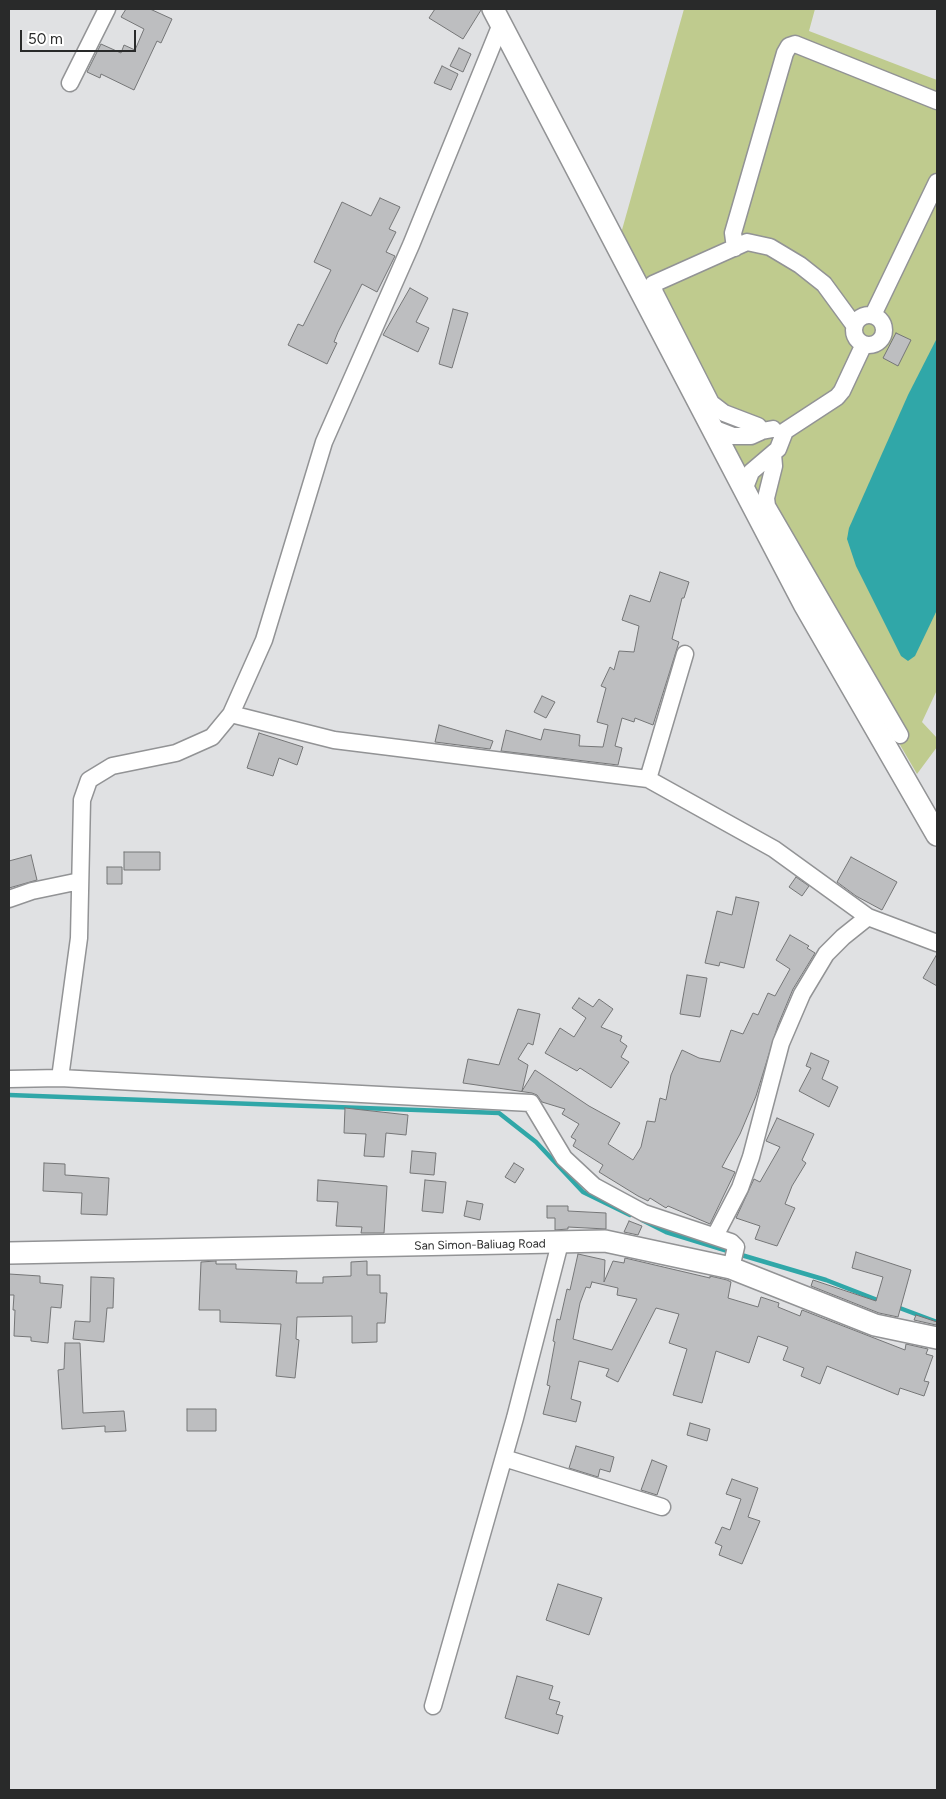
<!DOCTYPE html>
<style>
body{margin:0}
#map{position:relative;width:946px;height:1799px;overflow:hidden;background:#e0e1e3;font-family:Figtree,sans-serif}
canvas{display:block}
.frame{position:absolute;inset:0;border:10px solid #292a2a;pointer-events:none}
.scale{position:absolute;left:20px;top:30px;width:116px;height:22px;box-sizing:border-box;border:2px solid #292a2a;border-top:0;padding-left:6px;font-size:15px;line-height:18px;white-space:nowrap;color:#292a2a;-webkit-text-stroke:4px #fff;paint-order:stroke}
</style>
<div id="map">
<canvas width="946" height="1799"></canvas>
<div class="frame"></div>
<div class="scale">50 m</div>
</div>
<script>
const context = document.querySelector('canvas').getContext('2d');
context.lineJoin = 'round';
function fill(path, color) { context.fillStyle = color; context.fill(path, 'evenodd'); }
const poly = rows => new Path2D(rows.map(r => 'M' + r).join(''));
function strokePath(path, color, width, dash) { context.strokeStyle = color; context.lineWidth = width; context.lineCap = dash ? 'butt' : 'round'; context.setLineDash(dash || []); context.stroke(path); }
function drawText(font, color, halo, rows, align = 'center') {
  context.font = font + ' Figtree,sans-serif'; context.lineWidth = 5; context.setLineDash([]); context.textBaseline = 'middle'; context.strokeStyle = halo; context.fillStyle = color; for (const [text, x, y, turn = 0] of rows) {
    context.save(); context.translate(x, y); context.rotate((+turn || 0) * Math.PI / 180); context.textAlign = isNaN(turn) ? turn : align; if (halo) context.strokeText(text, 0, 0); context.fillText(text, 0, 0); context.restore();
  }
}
fill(poly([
 [684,9,815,9,809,31,937,80,937,690,922,722,937,738,937,747,917,774,761,506,620,237]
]), '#bfcb8e');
fill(poly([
 [937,338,937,610,915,656,908,661,901,656,856,566,847,539,849,528,908,395]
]), '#30a7a8');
strokePath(poly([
 [9,1095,499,1113,536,1142,583,1192,630,1215],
 [642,1220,666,1232,731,1252],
 [738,1254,826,1280,880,1301],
 [897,1307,937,1322]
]), '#30a7a8', 4.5);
const building = poly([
 [126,9,150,9,172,19,161,43,157,41,134,90,101,74,100,78,87,72,101,44,121,53,124,45,135,50,144,29,121,17,126,9],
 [435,9,481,9,481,10,463,39,429,18,435,9],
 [459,48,471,54,463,72,450,66,459,48],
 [442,66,458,74,451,90,434,83,442,66],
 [380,198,400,207,389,229,396,232,386,252,395,256,377,292,362,284,338,332,334,342,337,343,327,364,288,345,298,324,303,326,331,270,314,262,342,202,371,216,380,198],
 [410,288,428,298,416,322,429,328,418,352,383,335,410,288],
 [453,309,468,313,452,368,439,364,453,309],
 [896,333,911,340,898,366,883,358,896,333],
 [660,572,689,582,684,598,682,598,672,639,679,642,653,725,635,718,634,722,622,718,615,746,622,748,618,765,501,751,506,730,541,740,544,729,580,735,579,746,603,747,608,725,597,722,606,688,601,686,610,667,614,670,619,651,634,652,639,626,622,620,630,595,650,602,660,572],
 [542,696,555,702,546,718,534,712,542,696],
 [439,725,493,741,490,749,435,742,439,725],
 [259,733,303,747,297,765,279,758,273,776,247,768,259,733],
 [124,852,160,852,160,870,124,870,124,852],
 [31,855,37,880,9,888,9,861,31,855],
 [851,857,897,882,882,910,856,896,837,882,851,857],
 [107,867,122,867,122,884,107,884,107,867],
 [796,877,809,886,802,896,789,887,796,877],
 [736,897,759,902,744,968,720,962,719,966,705,963,717,911,732,915,736,897],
 [790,935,809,946,807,948,815,953,793,989,778,1025,756,1096,740,1134,722,1167,735,1172,710,1224,668,1206,666,1208,650,1198,648,1201,638,1196,599,1172,603,1165,573,1146,576,1140,571,1137,579,1124,562,1114,565,1109,542,1102,537,1095,532,1093,463,1083,468,1059,499,1065,518,1009,540,1014,533,1045,528,1043,518,1059,528,1065,522,1091,535,1070,589,1106,620,1123,608,1144,633,1160,641,1147,647,1121,655,1122,660,1098,666,1100,671,1075,682,1050,699,1058,720,1062,731,1030,743,1034,753,1013,758,1015,768,993,775,996,790,969,776,960,790,935],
 [937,954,937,986,923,978,937,954],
 [687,975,707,978,700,1017,680,1014,687,975],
 [579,998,593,1007,599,999,613,1009,601,1027,622,1036,620,1041,627,1046,621,1057,629,1062,611,1088,580,1068,577,1071,545,1053,560,1028,574,1037,586,1018,572,1008,579,998],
 [811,1053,829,1061,822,1079,838,1087,829,1107,799,1091,811,1068,806,1066,811,1053],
 [345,1108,408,1115,406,1135,386,1133,384,1157,364,1156,366,1134,344,1133,345,1108],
 [777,1118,814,1134,802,1160,806,1163,792,1186,785,1204,795,1208,777,1246,755,1239,760,1226,736,1218,754,1179,760,1182,780,1147,766,1141,777,1118],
 [412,1151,436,1153,434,1175,410,1173,412,1151],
 [44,1163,65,1164,65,1175,109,1178,107,1215,81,1214,82,1193,43,1191,44,1163],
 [514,1163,524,1169,515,1183,505,1177,514,1163],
 [318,1180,387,1186,384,1233,361,1233,362,1227,336,1226,338,1202,317,1201,318,1180],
 [425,1180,446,1182,443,1213,422,1211,425,1180],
 [467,1201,483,1204,480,1220,464,1216,467,1201],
 [547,1206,568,1206,568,1211,606,1213,606,1229,568,1227,568,1229,555,1230,555,1218,547,1218,547,1206],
 [629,1221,642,1226,638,1235,624,1232,629,1221],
 [856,1252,911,1270,898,1317,879,1313,811,1286,813,1280,876,1301,883,1277,852,1268,856,1252],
 [578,1254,605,1260,604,1282,613,1261,624,1263,625,1258,710,1278,710,1276,727,1280,731,1282,728,1298,758,1307,761,1297,779,1303,778,1307,800,1316,802,1310,905,1350,906,1344,928,1349,926,1354,933,1356,924,1381,929,1382,924,1396,900,1388,898,1395,827,1366,820,1384,801,1376,804,1368,783,1360,788,1347,758,1336,749,1363,716,1351,702,1403,673,1395,687,1349,669,1343,679,1314,656,1308,618,1382,606,1376,609,1369,579,1361,571,1399,581,1402,576,1422,543,1414,550,1386,547,1385,555,1342,553,1341,557,1319,560,1320,567,1289,570,1290,578,1254],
 [592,1282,618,1288,617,1295,637,1299,612,1350,573,1339,580,1303,586,1287,590,1288,592,1282],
 [216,1261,216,1264,236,1264,236,1269,297,1271,296,1283,323,1283,323,1277,351,1276,351,1262,367,1261,367,1275,380,1275,380,1293,387,1293,385,1323,377,1323,377,1342,352,1343,352,1316,297,1317,296,1339,299,1340,295,1378,276,1376,281,1324,220,1322,220,1310,199,1310,201,1262,216,1261],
 [9,1274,40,1276,40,1283,63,1285,61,1308,51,1307,48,1343,31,1341,31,1337,14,1336,15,1310,13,1310,14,1295,9,1295,9,1274],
 [91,1277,114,1278,113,1308,107,1308,104,1342,73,1339,75,1321,90,1322,91,1277],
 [916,1315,937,1322,936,1325,914,1320,916,1315],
 [65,1343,80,1343,83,1413,124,1411,126,1431,105,1432,105,1426,62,1429,58,1370,64,1369,65,1343],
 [187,1409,216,1409,216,1431,187,1431,187,1409],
 [690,1423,710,1429,707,1441,687,1435,690,1423],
 [576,1446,614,1457,610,1472,600,1469,598,1477,569,1468,576,1446],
 [652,1460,667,1466,657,1495,641,1490,652,1460],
 [732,1479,758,1488,748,1517,760,1521,742,1564,719,1555,722,1546,715,1543,722,1527,730,1530,741,1499,726,1494,732,1479],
 [558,1584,602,1598,589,1635,546,1620,558,1584],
 [517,1676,553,1686,549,1699,560,1702,556,1714,563,1716,558,1734,505,1718,517,1676]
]);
fill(building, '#bdbec0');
strokePath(building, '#757677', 1);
const minor = poly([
 [70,83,107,9],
 [735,248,733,233,785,53,789,46,795,44,937,101],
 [873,315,937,182],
 '854 330a15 15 0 1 1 30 0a15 15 0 1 1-30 0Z',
 [710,427,733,436,751,436,762,431,773,429],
 [762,431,758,426,724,413,711,403,655,293,653,284,747,242,770,247,800,265,824,284,854,325],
 [773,454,774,466,766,498,767,506,900,735],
 [744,490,751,472,778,449,785,431,837,397,842,391,864,344],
 [231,714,334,740,648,779,774,849,868,917],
 [648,779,685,654],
 [9,899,32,891,80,881],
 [60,1078,79,938,82,800,89,780,112,766,176,753,212,737,231,714,264,640,324,442,411,245,501,24],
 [9,1079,60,1078,531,1103,564,1158,594,1186,644,1213,731,1242,736,1247,731,1268],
 [715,1236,740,1188,751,1157,781,1043,802,994,826,954,843,937,868,917,937,943],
 [504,1458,662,1507],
 [433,1706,515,1418,560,1243]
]);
const major = poly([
 [493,9,804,604,937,835],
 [9,1253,605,1241,731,1268,875,1325,937,1338]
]);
strokePath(minor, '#929395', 19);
strokePath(major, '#929395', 24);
strokePath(minor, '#fff', 16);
strokePath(major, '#fff', 21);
drawText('12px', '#292a2a', '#fff', [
 ["San Simon-Baliuag Road",480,1245,-1]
]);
</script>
